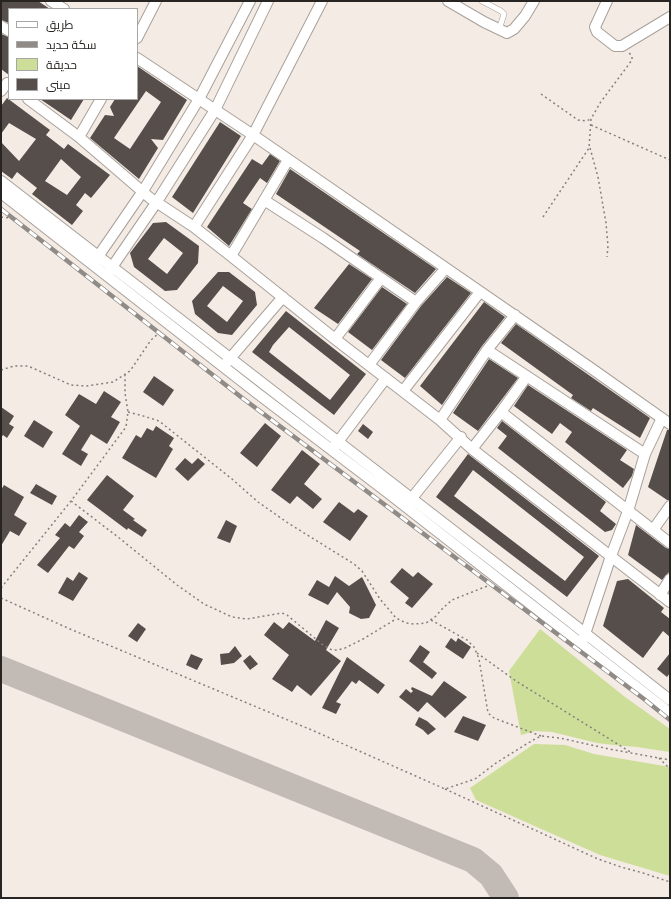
<!DOCTYPE html>
<meta charset="utf-8">
<style>
body{margin:0}
#map{position:relative;width:671px;height:899px;overflow:hidden;background:#f3ebe4;font-family:Karla,Cairo,sans-serif}
canvas{display:block}
.frame{position:absolute;inset:0;border:2px solid #272421;pointer-events:none}
.legend{position:absolute;left:8px;top:8px;width:130px;height:92px;box-sizing:border-box;background:#fff;border:1px solid #a9a7a6;margin:0;padding:5px 7px;list-style:none;font-size:12px;color:#272421}
.legend li{display:flex;align-items:center;gap:8px;height:20px}
.legend b{width:20px;border:1px solid #a9a7a6}
</style>
<div id="map">
<canvas width="671" height="899"></canvas>
<div class="frame"></div>
<ul class="legend">
<li><b style="height:5px;background:#fff"></b>طريق</li>
<li><b style="height:5px;background:#908b86"></b>سكة حديد</li>
<li><b style="height:11px;background:#cdde99"></b>حديقة</li>
<li><b style="height:11px;background:#564e4a"></b>مبنى</li>
</ul>
</div>
<script>
const context = document.querySelector('canvas').getContext('2d');
context.lineJoin = 'round';
function fill(path, color) { context.fillStyle = color; context.fill(path, 'evenodd'); }
const poly = rows => new Path2D(rows.map(r => 'M' + r).join(''));
function strokePath(path, color, width, dash) { context.strokeStyle = color; context.lineWidth = width; context.lineCap = dash ? 'butt' : 'round'; context.setLineDash(dash || []); context.stroke(path); }
fill(poly([
 [540,629,625,697,670,729,670,752,637,747,613,745,597,743,552,732,535,731,521,735,509,671],
 [534,744,565,745,594,754,670,767,670,876,600,855,476,800,470,788]
]), '#cdde99');
strokePath(poly([
 [1,669,473,860,491,875,506,898]
]), '#c2bbb5', 26);
fill(poly([
 [1,1,38,1,50,9,9,9,9,23,1,20],
 [1,34,9,37,9,75,1,69],
 [137,66,187,100,163,140,151,139,158,148,139,179,90,138,105,115,114,116,110,107,115,99,137,99],
 [146,91,161,102,130,149,114,138],
 [7,98,50,130,46,135,64,149,68,144,110,175,91,198,85,193,76,205,83,211,72,225,32,194,37,188,17,172,12,179,1,171,1,142,19,161,36,139,9,123,1,134,1,106],
 [61,159,81,177,67,195,45,181],
 [40,99,84,99,71,120],
 [220,122,241,136,193,213,172,197],
 [270,154,280,161,267,183,260,178,243,203,252,209,229,246,207,227,252,159,262,165],
 [290,169,436,269,415,293,357,254,360,251,276,194],
 [166,222,199,246,198,263,177,290,165,291,134,267,130,253,153,223],
 [164,238,183,253,167,274,148,259],
 [349,264,372,279,338,324,314,308],
 [218,272,229,272,255,292,257,305,232,335,218,333,195,314,192,301],
 [223,286,243,301,227,322,207,306],
 [447,277,471,293,405,378,381,360,421,306],
 [382,287,407,304,372,350,348,332],
 [484,302,505,317,482,346,442,405,420,386],
 [286,311,366,374,334,415,252,352],
 [289,327,350,375,330,400,269,352,273,345],
 [516,324,650,418,640,438,593,408,591,411,571,398,573,395,501,343],
 [489,359,518,378,478,431,453,413],
 [154,376,174,390,163,406,143,392],
 [528,385,627,450,620,460,634,469,632,476,623,488,565,442,572,432,560,423,552,434,514,406],
 [104,391,121,402,111,417,120,422,107,444,91,434,81,450,88,454,81,466,62,454,80,426,65,415,79,394,96,404],
 [1,407,14,416,9,424,14,427,7,438,3,435,1,438],
 [34,420,53,432,43,448,24,436],
 [502,421,606,502,600,511,616,524,612,530,605,532,498,448,507,436,497,428],
 [265,423,281,436,257,467,240,453],
 [363,424,373,432,368,439,358,431],
 [156,426,174,438,169,446,173,449,156,478,122,458,136,435,141,438,147,428,153,431],
 [667,430,670,430,670,500,667,500,648,487],
 [302,450,320,464,304,484,322,499,313,509,297,496,290,504,271,490],
 [468,454,599,556,567,597,436,497],
 [473,470,584,557,565,581,454,496],
 [185,458,192,464,198,458,205,464,188,481,175,469],
 [107,475,134,496,123,510,135,519,133,520,147,530,142,537,128,528,127,530,87,500],
 [36,484,57,496,52,505,30,493],
 [4,485,24,497,14,515,27,523,19,536,10,531,1,546,1,490],
 [339,502,354,513,358,509,368,516,350,541,323,522],
 [79,515,88,522,79,532,84,536,74,549,69,546,48,573,37,565,60,538,55,535,65,523,70,527],
 [226,520,237,526,230,543,217,538],
 [636,525,666,548,670,549,670,571,662,580,628,555],
 [402,568,413,577,418,572,433,584,412,608,405,603,409,598,390,582],
 [79,572,88,578,73,601,58,593,67,577,73,581],
 [335,576,349,586,362,577,376,605,369,618,361,619,349,613,350,607,337,592,328,605,308,595,317,580,329,587],
 [628,579,664,608,661,612,670,619,670,637,663,631,643,658,603,626,617,581],
 [326,620,339,628,326,650,341,661,311,696,297,685,292,692,272,679,289,655,264,635,274,622,283,629,289,622,315,641],
 [138,623,146,629,137,642,128,636],
 [451,638,456,642,458,638,471,647,463,659,445,647],
 [420,645,430,652,423,662,437,673,432,679,409,661],
 [235,646,242,656,234,663,221,665,220,654,229,653],
 [670,653,670,673,667,677,657,669],
 [191,654,203,659,197,670,186,665],
 [250,655,258,664,250,670,243,661],
 [347,657,385,685,378,694,359,680,356,684,352,681,336,702,341,704,336,714,322,708],
 [444,681,467,697,445,718,427,702,418,712,399,697,406,689,411,693,413,691,411,689,412,687,432,696],
 [463,716,486,725,478,741,454,732],
 [419,717,427,721,436,729,428,735,423,730,415,725]
]), '#564e4a');
const lane = poly([
 [482,1,501,11,504,14,499,30]
]);
const street = poly([
 [51,1,64,9],
 [448,1,484,22,507,33,514,29,525,16,534,1],
 [607,1,595,27,597,32,615,46,622,46,670,17],
 [1,26,9,31],
 [137,38,156,1],
 [137,58,253,135,588,366,670,424],
 [1,91,7,83],
 [28,99,79,137,150,198,194,227,231,256,335,339,440,420,472,449,670,602],
 [79,137,101,99],
 [1,181,530,590,670,700],
 [1,193,257,393,387,492,670,713],
 [264,200,323,238,416,302],
 [194,227,253,135,322,1],
 [231,256,288,160],
 [95,261,143,191,199,99,250,1],
 [108,273,156,203,215,110,268,1],
 [335,339,381,278],
 [487,350,645,454],
 [227,362,283,297],
 [369,365,416,302,446,268],
 [403,391,480,292],
 [501,412,670,543],
 [440,420,487,350,515,315],
 [334,447,386,378],
 [472,449,501,412,527,376],
 [408,503,461,437],
 [653,530,670,506],
 [660,595,670,579],
 [583,640,611,556,628,511,645,454,662,418]
]);
strokePath(lane, '#a8a09a', 6);
strokePath(street, '#a8a09a', 12);
strokePath(poly([
 [541,94,578,120,586,121,591,119],
 [591,125,670,160],
 [590,148,598,177,606,223,608,246,607,257],
 [1,217,17,219],
 [543,217,589,148,591,119,600,103,632,60,632,56,629,53],
 [1,370,14,366,28,366,71,385,86,386,113,382,130,371,151,340,159,333,163,331],
 [128,412,140,415,159,421,232,479,258,502,288,523,354,564,362,571,380,599,396,618,406,623,414,624,426,623,436,616,443,608,452,600,490,585],
 [71,501,118,537,177,585,204,604,232,617,247,619,282,613,287,615,323,645,332,650,338,650,345,648,363,639,396,619],
 [1,588,71,501,126,427,128,412,125,393,125,374],
 [1,598,70,629,314,731,445,789,475,779,496,763,533,740,541,736,560,738,609,749,670,760],
 [431,620,467,640,474,647,479,659,488,713,494,718,541,736],
 [477,653,516,681,632,753],
 [659,758,670,769],
 [445,789,598,859,621,867,643,873,670,882]
]), '#86807c', 1.5, [2, 3]);
strokePath(lane, '#fff', 5);
strokePath(street, '#fff', 10);
const rail = poly([
 [1,209,241,397,644,699,670,720]
]);
strokePath(rail, '#908b86', 4.5);
strokePath(rail, '#fff', 3, [9]);
</script>
